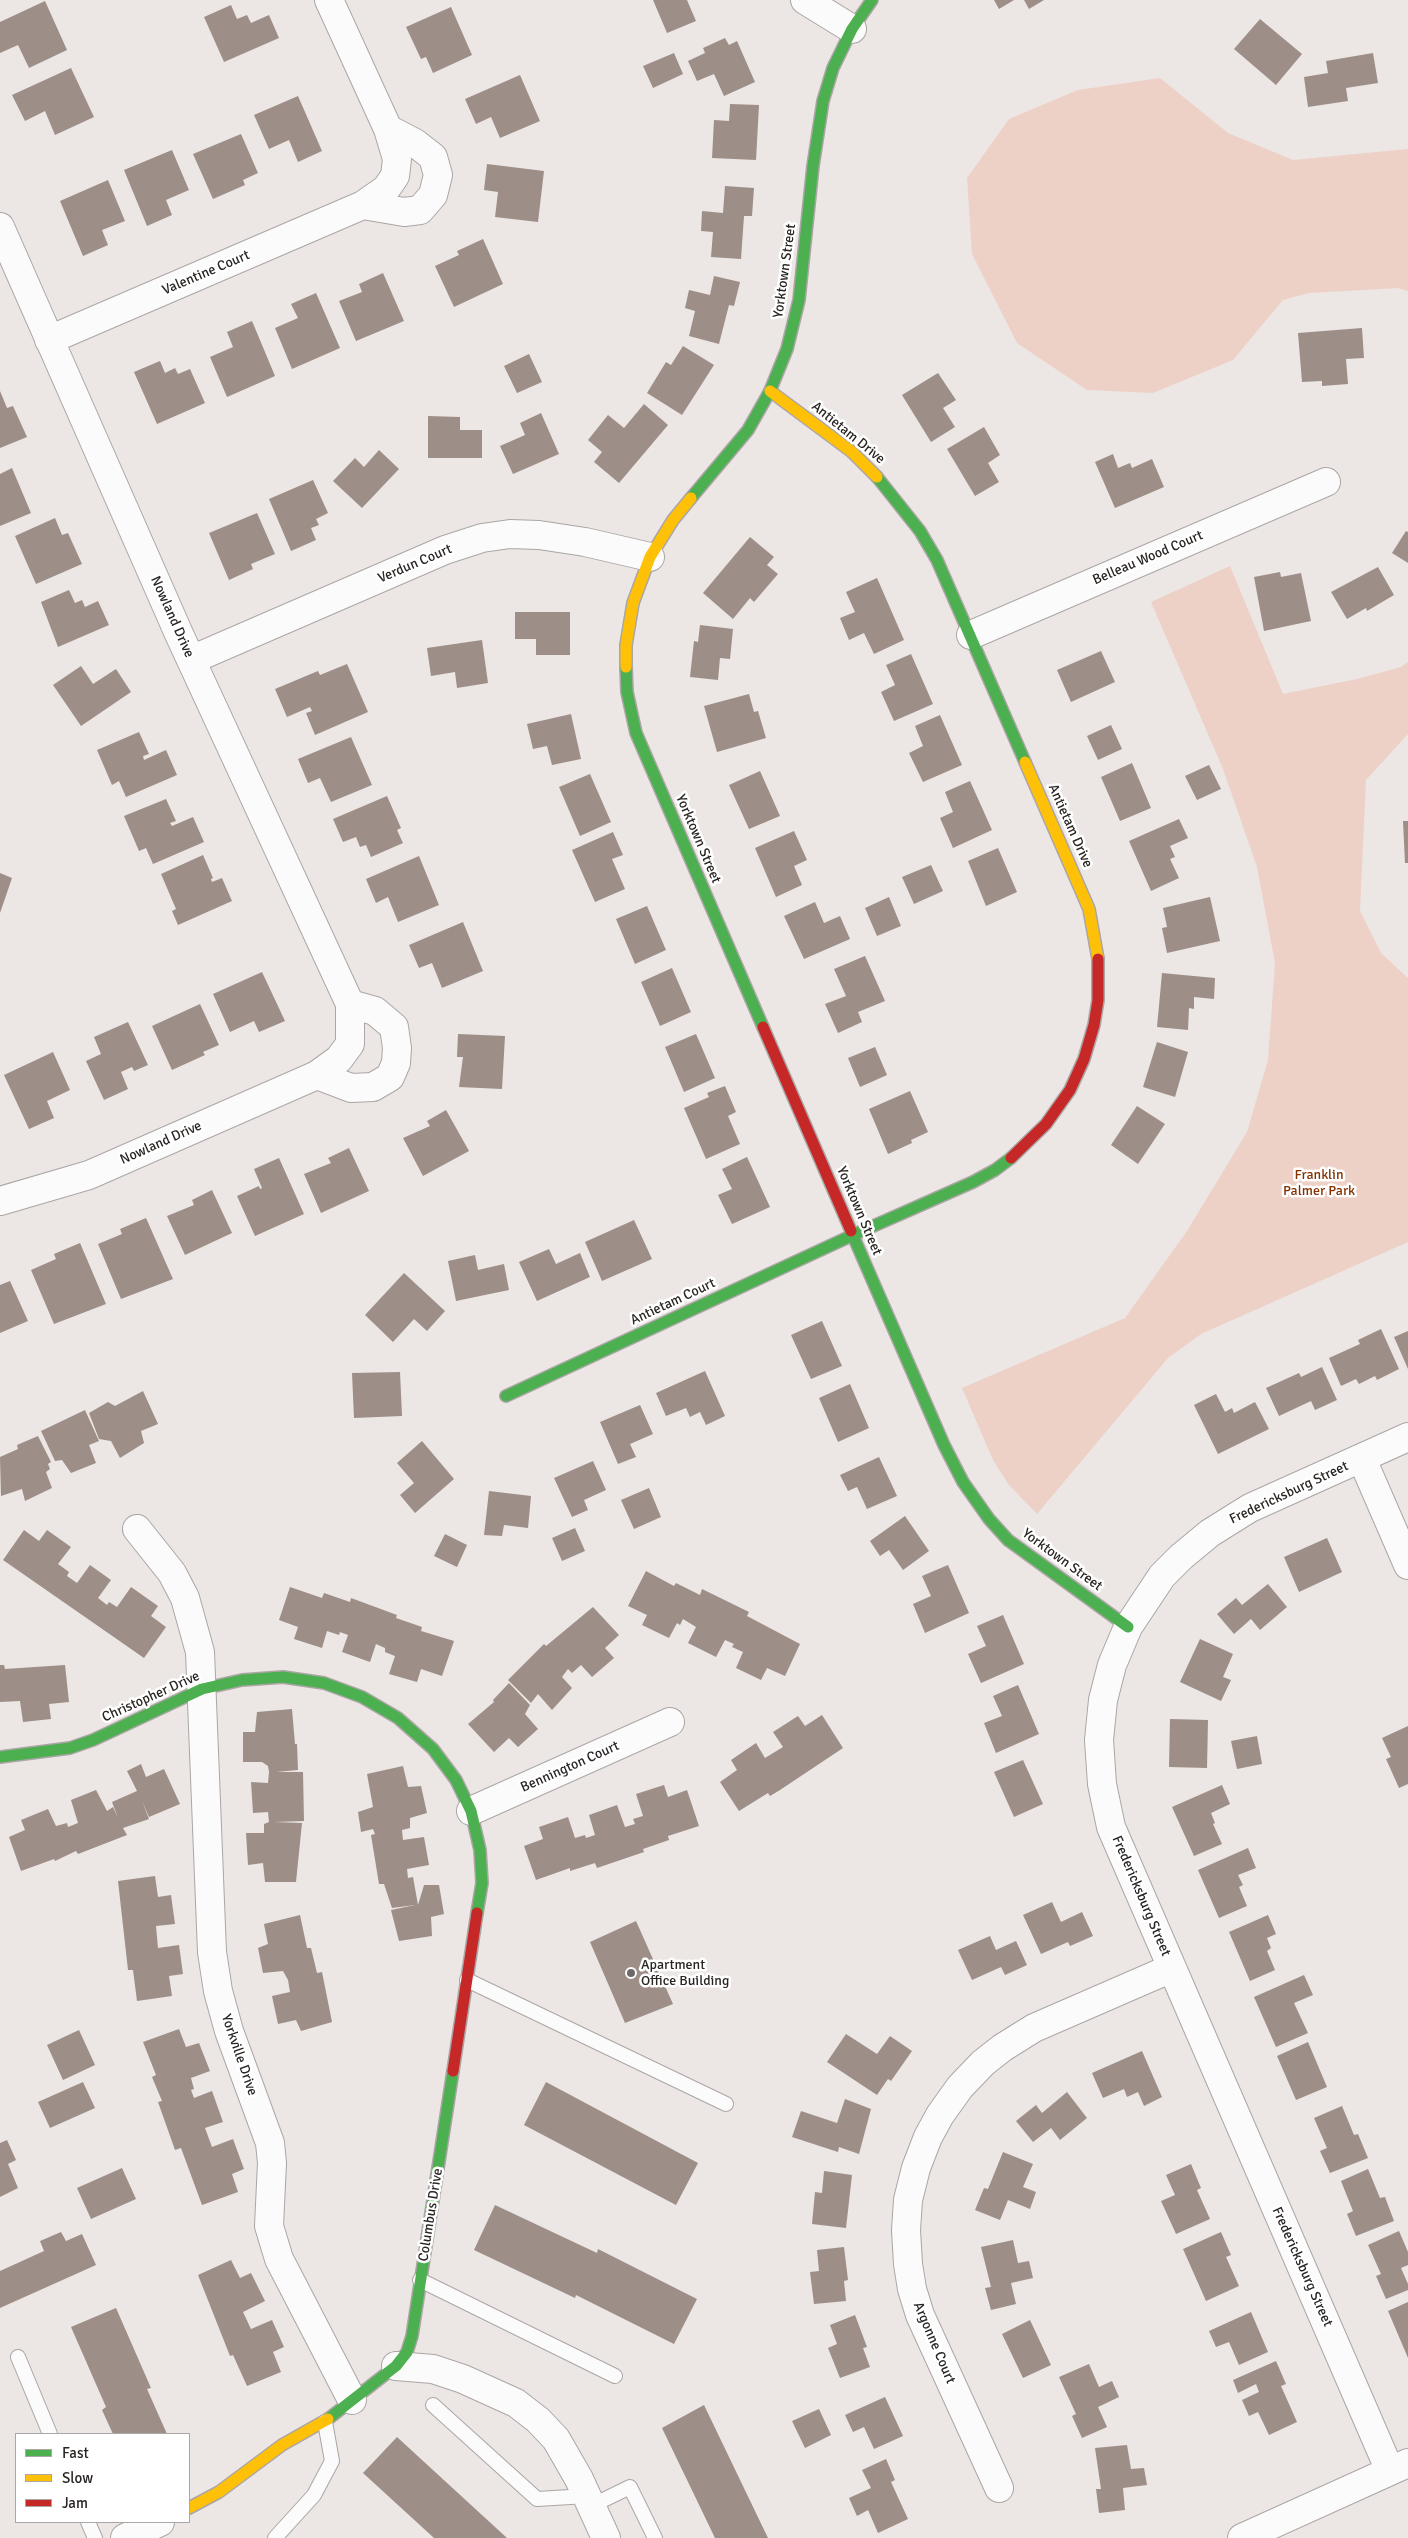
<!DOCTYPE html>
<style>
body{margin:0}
#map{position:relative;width:1408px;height:2538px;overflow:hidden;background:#ece6e4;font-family:Signika,sans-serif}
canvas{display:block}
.legend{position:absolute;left:15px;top:2433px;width:175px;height:90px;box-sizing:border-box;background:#fff;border:1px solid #a9a8a7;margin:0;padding:6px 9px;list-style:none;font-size:15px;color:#292523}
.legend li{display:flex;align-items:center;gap:10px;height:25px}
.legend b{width:25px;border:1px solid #a9a8a7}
</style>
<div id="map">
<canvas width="1408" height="2538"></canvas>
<ul class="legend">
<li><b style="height:6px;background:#4caf50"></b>Fast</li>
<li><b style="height:6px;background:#ffc107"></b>Slow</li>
<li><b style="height:6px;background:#c62828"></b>Jam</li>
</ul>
</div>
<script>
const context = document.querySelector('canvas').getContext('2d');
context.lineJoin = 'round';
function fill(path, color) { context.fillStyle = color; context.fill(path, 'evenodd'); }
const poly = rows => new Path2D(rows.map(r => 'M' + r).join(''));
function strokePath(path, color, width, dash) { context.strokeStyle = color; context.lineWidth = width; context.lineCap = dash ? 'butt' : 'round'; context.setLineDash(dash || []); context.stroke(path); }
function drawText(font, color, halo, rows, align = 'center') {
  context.font = font + ' Signika,sans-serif'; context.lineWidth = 5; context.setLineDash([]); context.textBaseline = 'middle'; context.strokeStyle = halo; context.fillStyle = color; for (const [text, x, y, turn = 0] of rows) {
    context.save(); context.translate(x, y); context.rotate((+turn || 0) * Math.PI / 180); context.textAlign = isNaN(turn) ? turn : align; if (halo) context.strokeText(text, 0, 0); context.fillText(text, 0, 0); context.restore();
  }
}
fill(poly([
 [1160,78,1228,133,1293,160,1408,149,1408,291,1398,288,1309,293,1283,300,1233,360,1153,393,1087,390,1017,343,972,254,967,178,1009,119,1078,90],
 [1230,566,1283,694,1357,679,1401,667,1408,662,1408,734,1366,780,1360,911,1381,953,1408,978,1408,1242,1201,1334,1168,1358,1037,1514,1009,1485,993,1460,962,1388,1125,1318,1187,1231,1247,1132,1268,1060,1275,963,1257,867,1223,769,1151,602]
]), '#eed1c6');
fill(poly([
 [653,0,687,0,696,21,667,33],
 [994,0,1014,0,999,9],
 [1024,0,1044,0,1029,9],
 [45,1,67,50,29,68,18,45,0,53,0,22],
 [231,5,237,19,247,15,251,23,269,15,279,38,224,62,204,17],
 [451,7,472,55,433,73,426,57,421,59,406,27],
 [1260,19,1302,54,1276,85,1234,49],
 [725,38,729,45,737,41,755,82,724,96,714,74,697,81,688,61,705,53,703,48],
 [674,53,683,74,653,88,643,66],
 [1373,53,1378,83,1346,88,1348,101,1308,107,1304,77,1328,73,1326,61],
 [71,68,94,117,55,135,45,111,25,121,12,95],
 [520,75,540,121,500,138,491,117,476,124,465,99],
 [298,96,322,151,298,162,289,140,269,149,254,115],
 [730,104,759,105,756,160,712,158,714,120,729,121],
 [241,134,258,173,243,180,245,185,213,199,193,154],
 [172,150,189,190,166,200,172,215,147,226,124,170],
 [487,164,544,171,538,222,495,217,498,192,484,190],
 [108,180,125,221,102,230,108,245,83,256,60,201],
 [725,186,754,188,752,216,744,216,741,259,711,257,713,232,701,231,702,211,723,213],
 [483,239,503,284,454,307,435,266,459,255,457,251],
 [383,273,404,321,356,341,339,301,362,292,359,284],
 [714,276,740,282,734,306,729,305,719,344,689,336,695,311,685,308,689,290,710,295],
 [316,293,340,348,292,369,275,328,298,318,291,304],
 [252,321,275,376,227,397,210,357,233,347,227,332],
 [1362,328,1364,358,1346,359,1348,384,1322,386,1322,381,1302,382,1298,333],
 [683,346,714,365,682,415,647,393,666,362,671,365],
 [529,354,542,382,517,393,504,366],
 [160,361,165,373,175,368,178,374,190,369,205,403,157,424,134,372],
 [938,373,956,400,943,408,955,427,931,442,902,395],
 [0,391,7,408,13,406,27,437,0,448],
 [644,404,668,425,619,483,594,462,602,452,588,440,608,415,624,428],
 [541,413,559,454,513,474,500,446,525,435,520,423],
 [428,416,460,417,460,430,482,430,482,458,428,458],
 [984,427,1000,455,988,463,999,482,975,496,947,449],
 [379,450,399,469,362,508,333,481,355,458,364,467],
 [1113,454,1118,468,1130,463,1132,468,1152,459,1164,487,1115,508,1095,462],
 [12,468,31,513,0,526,0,474],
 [313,480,328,513,316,519,319,525,311,528,316,540,291,551,269,499],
 [257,513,275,554,251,564,253,569,229,580,209,533],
 [55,518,62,535,68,533,82,564,36,584,15,536],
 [1406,531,1408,532,1408,563,1392,553],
 [750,537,774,557,767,565,778,574,754,602,750,598,733,619,703,593],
 [1378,567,1394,595,1367,611,1366,608,1347,619,1331,592],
 [1280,572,1281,577,1301,573,1311,621,1264,631,1254,577],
 [877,578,904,640,874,654,864,633,849,640,840,618,855,612,846,592],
 [69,590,75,603,82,600,85,607,98,601,109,625,58,647,41,602],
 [515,612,570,612,570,655,536,655,536,639,515,639],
 [700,625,733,629,730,659,720,658,718,680,690,677,694,641,698,642],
 [482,640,488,683,457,688,455,672,431,676,427,648],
 [1101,651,1115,682,1071,702,1057,670],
 [911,654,933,704,894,721,881,692,895,685,886,665],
 [347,664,368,712,315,735,306,713,312,711,310,707,287,717,275,689,318,671,320,675],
 [81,666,93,684,116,669,131,692,81,726,53,685],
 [749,694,754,712,758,711,766,738,717,752,704,706],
 [571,714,581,759,552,765,547,746,533,749,527,724],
 [940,715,962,765,923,782,909,753,923,746,915,726],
 [1111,725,1122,749,1098,760,1087,736],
 [139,732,149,754,143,756,144,760,166,750,177,775,126,797,119,781,112,785,97,750],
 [351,737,372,785,331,802,320,778,308,783,298,759],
 [1132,763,1151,808,1120,821,1101,777],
 [1209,765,1221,789,1197,800,1185,776],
 [760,771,780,816,749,829,729,785],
 [590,774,611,822,580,836,559,787],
 [970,781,992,830,953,848,940,818,953,812,945,792],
 [387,796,401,828,397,830,403,843,371,857,366,845,360,847,356,837,343,842,333,819],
 [166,799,176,821,170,823,172,826,193,817,204,842,153,864,146,848,139,851,124,816],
 [1179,819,1188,838,1170,846,1175,857,1170,859,1179,878,1151,891,1129,841],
 [1403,821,1408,821,1408,863,1405,863],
 [794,831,807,860,794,866,802,885,776,897,755,848],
 [613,832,623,855,612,859,625,889,595,902,572,850],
 [998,848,1017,892,986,906,968,861],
 [203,855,213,878,211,879,212,882,222,878,232,901,178,925,172,911,176,909,161,874],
 [419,856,439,905,398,922,388,897,376,903,366,879],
 [931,865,943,891,914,904,902,877],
 [0,873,12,878,0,913],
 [889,897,901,926,877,936,865,908],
 [1210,897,1220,941,1167,953,1162,928,1167,927,1163,908],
 [815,902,824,923,840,916,850,939,804,959,784,916],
 [647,906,666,950,635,964,616,919],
 [463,922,483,971,442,988,432,963,419,968,409,945],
 [865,956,885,1001,858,1012,862,1022,838,1033,825,1004,846,996,834,969],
 [672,968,691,1012,660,1026,641,982],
 [262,972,285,1021,259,1032,254,1021,230,1032,213,994],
 [1162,973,1215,978,1214,999,1194,997,1194,1009,1189,1008,1188,1030,1157,1027],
 [200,1004,219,1045,203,1052,205,1055,172,1070,152,1026],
 [128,1022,148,1065,134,1071,132,1067,121,1072,128,1089,104,1100,86,1061,101,1054,94,1037],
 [458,1034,505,1036,502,1089,459,1087,463,1057,457,1057],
 [696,1034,715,1078,684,1092,665,1047],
 [1157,1042,1188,1052,1175,1097,1143,1087],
 [875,1047,887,1075,860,1087,848,1058],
 [53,1052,70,1090,47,1101,54,1118,29,1129,4,1075],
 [725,1086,736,1112,728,1116,740,1144,706,1159,684,1108,709,1097,707,1093],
 [910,1091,928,1132,911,1140,912,1143,888,1154,869,1109],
 [1137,1106,1165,1124,1138,1164,1111,1145],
 [446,1110,469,1151,423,1176,403,1138,430,1126,427,1121],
 [349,1148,369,1191,321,1213,304,1174,331,1163,328,1158],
 [747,1157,770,1207,732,1224,718,1195,732,1189,722,1169],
 [279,1158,304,1214,255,1236,237,1196,259,1186,260,1189,262,1188,254,1169],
 [212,1190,232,1233,185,1255,167,1216,194,1205,192,1200],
 [146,1218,173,1279,121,1299,98,1244,122,1234,120,1229],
 [634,1220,652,1259,602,1281,585,1242],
 [80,1243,106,1304,54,1324,31,1270,56,1259,54,1254],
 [549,1249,556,1264,580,1253,590,1277,537,1301,519,1262],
 [475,1255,478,1270,504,1264,509,1290,456,1301,448,1261],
 [404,1273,445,1311,427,1331,414,1319,393,1342,365,1315],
 [10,1281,28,1321,0,1333,0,1285],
 [822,1321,842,1366,811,1379,791,1335],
 [1381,1329,1399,1369,1377,1380,1375,1376,1359,1384,1356,1379,1341,1386,1329,1358,1360,1344,1358,1340],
 [1408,1331,1408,1369,1394,1337],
 [1322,1367,1337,1400,1315,1410,1311,1401,1279,1416,1266,1388,1299,1373,1301,1377],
 [705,1371,725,1416,706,1425,700,1412,690,1417,686,1408,666,1416,656,1393],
 [400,1372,402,1416,354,1418,352,1373],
 [850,1384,869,1428,838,1442,819,1398],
 [143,1391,158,1424,141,1431,144,1443,120,1458,111,1441,99,1439,89,1413,108,1402,115,1406],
 [1216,1394,1225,1412,1232,1408,1234,1413,1255,1402,1269,1429,1218,1454,1194,1405],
 [640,1405,653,1434,630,1444,636,1457,618,1464,600,1422],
 [85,1410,99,1441,89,1445,96,1463,71,1473,62,1460,55,1461,41,1431],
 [38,1436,51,1462,48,1464,50,1469,46,1472,52,1488,25,1501,22,1489,1,1496,0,1457,18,1449,17,1445],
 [422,1441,454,1479,415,1513,400,1495,414,1483,397,1463],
 [879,1457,897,1496,867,1509,857,1487,848,1491,840,1475],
 [593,1461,606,1490,584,1500,588,1510,572,1517,554,1478],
 [649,1488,661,1517,634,1529,621,1500],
 [489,1491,531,1496,528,1528,504,1525,502,1536,484,1535],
 [905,1516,929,1551,903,1570,889,1550,880,1556,870,1541],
 [575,1528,585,1551,562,1561,552,1538],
 [24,1530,39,1541,47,1530,71,1547,58,1564,69,1572,67,1576,77,1583,90,1565,111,1580,98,1598,107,1605,109,1602,117,1607,131,1587,158,1606,151,1616,166,1627,144,1658,3,1560],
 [445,1534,467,1545,457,1567,434,1556],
 [1327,1538,1342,1572,1299,1592,1284,1557],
 [948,1565,969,1613,925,1633,913,1604,931,1596,922,1576],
 [646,1571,674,1586,676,1583,700,1595,702,1589,749,1612,747,1616,800,1644,785,1676,767,1668,761,1680,736,1668,743,1652,732,1647,734,1644,725,1640,716,1657,688,1643,696,1627,683,1619,680,1625,677,1623,669,1638,642,1625,647,1615,628,1606],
 [1268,1584,1287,1607,1260,1630,1251,1619,1234,1634,1217,1614,1236,1598,1242,1605],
 [290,1587,322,1598,324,1593,350,1602,351,1598,397,1615,396,1618,422,1627,421,1631,454,1641,442,1676,421,1669,417,1682,389,1674,395,1656,385,1652,385,1648,376,1644,370,1662,342,1652,348,1635,340,1632,339,1635,327,1631,322,1648,294,1639,298,1627,279,1620],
 [593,1607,619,1635,605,1648,614,1658,592,1677,581,1665,572,1673,568,1669,562,1677,572,1688,552,1710,538,1694,531,1703,508,1680,544,1644,546,1646],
 [1003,1615,1024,1664,981,1683,968,1654,986,1646,977,1626],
 [1200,1639,1233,1654,1223,1677,1231,1680,1221,1701,1180,1682],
 [0,1665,4,1665,5,1669,65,1665,69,1702,49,1704,51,1719,23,1722,20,1701,0,1702],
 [509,1683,530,1705,525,1714,538,1729,518,1747,509,1738,494,1752,468,1724,494,1702,493,1700],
 [1018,1685,1039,1734,996,1753,984,1723,1002,1716,993,1696],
 [292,1709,295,1744,297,1744,298,1770,276,1772,303,1772,304,1821,274,1822,302,1823,296,1882,265,1882,263,1863,248,1865,246,1833,264,1833,264,1824,269,1822,268,1812,253,1813,251,1782,268,1783,269,1772,268,1766,262,1762,243,1762,243,1732,255,1732,257,1712],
 [822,1715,843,1748,780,1790,770,1796,768,1793,739,1811,720,1782,737,1770,731,1760,756,1743,765,1758,783,1747,773,1732,798,1716,805,1726],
 [1170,1719,1208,1720,1207,1768,1169,1767],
 [1408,1726,1408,1784,1399,1788,1386,1759,1391,1757,1382,1738],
 [1257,1736,1262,1764,1237,1769,1231,1741],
 [1023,1760,1043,1804,1014,1817,994,1772],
 [141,1764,146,1777,164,1769,180,1804,149,1817,142,1801,149,1819,123,1828,127,1835,78,1854,76,1851,55,1861,54,1859,21,1871,9,1837,25,1830,21,1820,48,1809,56,1826,67,1823,68,1827,78,1823,71,1800,96,1790,107,1811,113,1807,118,1818,112,1802,137,1791,127,1771],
 [403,1766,408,1787,421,1786,427,1813,410,1818,410,1828,402,1830,403,1840,424,1837,429,1865,407,1869,408,1878,413,1877,418,1905,424,1885,439,1885,444,1914,431,1917,432,1936,399,1941,391,1910,415,1905,392,1908,384,1884,379,1884,371,1835,375,1834,373,1829,361,1832,358,1812,373,1807,367,1774],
 [664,1785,668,1797,687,1790,699,1826,668,1836,669,1840,643,1849,644,1852,597,1868,595,1863,570,1871,570,1868,536,1880,524,1846,543,1839,539,1827,568,1817,575,1838,585,1835,586,1838,595,1835,589,1815,617,1805,625,1827,635,1824,633,1819,643,1816,636,1794],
 [1222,1785,1230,1804,1211,1813,1215,1823,1213,1824,1222,1844,1194,1856,1172,1807],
 [1248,1848,1256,1868,1238,1875,1243,1885,1239,1887,1247,1906,1219,1918,1198,1870],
 [155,1876,158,1897,171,1895,175,1924,156,1926,158,1948,179,1945,183,1974,169,1976,172,1996,137,2001,133,1970,128,1970,118,1881],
 [1052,1902,1061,1922,1082,1912,1093,1936,1070,1946,1068,1942,1041,1954,1023,1915],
 [300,1915,307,1948,311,1948,317,1973,322,1972,332,2022,301,2031,296,2020,278,2024,272,1996,290,1992,288,1980,283,1971,263,1973,258,1948,268,1944,264,1924],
 [1268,1915,1276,1934,1267,1938,1271,1948,1267,1951,1275,1970,1250,1981,1229,1932],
 [636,1921,673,2004,625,2023,590,1942],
 [990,1936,996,1950,1016,1941,1027,1965,1005,1975,1001,1967,972,1980,958,1950],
 [1304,1975,1313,1995,1294,2003,1308,2033,1276,2047,1254,1997],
 [179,2029,186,2047,199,2043,210,2071,191,2078,194,2089,191,2090,194,2098,212,2091,223,2122,205,2128,212,2147,233,2139,244,2169,232,2174,238,2192,202,2205,181,2148,175,2150,158,2102,162,2101,152,2077,156,2075,143,2042],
 [79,2030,95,2065,63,2080,47,2045],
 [846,2034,877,2054,890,2036,912,2051,891,2081,888,2079,877,2095,827,2062],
 [1308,2042,1327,2087,1296,2100,1277,2056],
 [1142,2051,1162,2097,1144,2106,1138,2092,1127,2097,1124,2089,1103,2098,1092,2073],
 [83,2082,95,2108,50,2128,38,2102],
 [546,2082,698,2163,676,2205,524,2125],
 [1067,2092,1087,2118,1060,2140,1051,2128,1033,2142,1016,2121,1036,2105,1042,2113],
 [845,2099,871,2109,859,2154,839,2147,838,2152,792,2137,801,2111,837,2123],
 [1342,2106,1354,2135,1358,2134,1368,2158,1330,2173,1320,2151,1327,2148,1314,2118],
 [7,2140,16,2160,8,2164,18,2188,0,2197,0,2143],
 [1003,2152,1033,2164,1023,2187,1036,2192,1030,2209,1008,2200,1000,2220,975,2210,984,2188,988,2189],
 [1191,2164,1201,2188,1197,2190,1210,2219,1176,2234,1161,2201,1175,2195,1166,2175],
 [122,2168,136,2199,91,2219,77,2188],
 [1368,2169,1380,2198,1385,2197,1394,2221,1356,2236,1347,2214,1353,2211,1341,2181],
 [824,2171,852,2175,846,2228,812,2224,815,2192,822,2193],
 [495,2205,597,2253,598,2249,697,2299,674,2344,576,2295,575,2298,474,2250],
 [1399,2231,1408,2252,1408,2265,1401,2268,1408,2284,1408,2290,1386,2299,1376,2276,1381,2274,1368,2245],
 [61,2232,66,2241,82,2234,96,2265,0,2308,0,2271,44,2251,40,2241],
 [1221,2232,1231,2255,1226,2257,1239,2286,1206,2301,1183,2249],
 [1013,2240,1018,2263,1029,2261,1033,2278,1011,2283,1016,2304,991,2310,985,2288,991,2287,981,2247],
 [844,2247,848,2280,844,2281,846,2301,814,2304,810,2272,819,2271,817,2250],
 [231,2260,240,2278,251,2273,265,2301,243,2312,251,2329,272,2320,284,2347,273,2352,281,2372,247,2386,233,2355,230,2356,198,2275],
 [1408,2302,1408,2358,1388,2311],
 [116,2308,151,2388,147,2389,167,2434,113,2434,102,2410,106,2407,71,2327],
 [1251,2312,1268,2352,1239,2365,1229,2342,1216,2347,1209,2331],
 [855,2315,867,2347,863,2348,870,2367,840,2378,828,2348,837,2344,830,2325],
 [1030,2320,1051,2365,1023,2378,1002,2334],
 [1276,2361,1286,2384,1281,2386,1297,2422,1269,2435,1258,2412,1249,2416,1242,2400,1259,2392,1256,2384,1238,2393,1233,2380],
 [1089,2364,1099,2387,1112,2381,1119,2397,1098,2407,1107,2427,1082,2438,1072,2416,1076,2414,1059,2377],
 [885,2397,903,2436,874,2449,864,2427,853,2432,845,2415],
 [704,2405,768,2538,715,2538,662,2428],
 [819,2409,831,2435,805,2448,792,2421],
 [397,2437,507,2538,434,2538,363,2473],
 [1127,2445,1131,2469,1144,2468,1147,2485,1123,2488,1125,2510,1099,2513,1096,2489,1101,2489,1095,2448],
 [886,2459,895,2480,891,2482,908,2519,878,2533,868,2510,857,2516,849,2498,871,2488,862,2470]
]), '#9d8e88');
const lane = poly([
 [467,1980,726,2104],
 [420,2280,615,2376],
 [18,2357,50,2434],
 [433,2405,537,2499,587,2496],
 [591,2506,630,2487,655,2538],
 [88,2522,95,2538],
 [275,2538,314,2495,332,2461,325,2422]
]);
const street = poly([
 [805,0,852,29],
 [363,205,404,212,420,210,433,195,438,175,433,157,415,143,388,129],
 [0,227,179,634,350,1004,350,1044,339,1059,317,1075,89,1175,0,1201],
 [49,340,363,205,386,189,395,176,397,159,388,129,329,0],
 [971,635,1326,482],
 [191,660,445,550,482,538,510,534,539,535,585,542,650,557],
 [317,1075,351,1088,373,1087,390,1077,396,1063,397,1048,394,1027,375,1011,350,1004],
 [1362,1459,1408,1565],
 [137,1529,172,1573,185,1598,200,1652,212,1952,218,1991,229,2031,270,2143,272,2163,269,2226,279,2259,352,2400],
 [471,1811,670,1722],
 [396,2366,433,2369,463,2379,516,2403,538,2420,556,2439,579,2479,606,2538],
 [1390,2471,1111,1827,1102,1784,1099,1740,1103,1700,1112,1665,1128,1627,1162,1576,1181,1557,1210,1533,1250,1508,1408,1437],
 [999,2488,920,2315,912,2289,908,2264,906,2230,908,2200,916,2168,928,2137,940,2115,960,2087,983,2063,1002,2048,1034,2028,1172,1968],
 [125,2538,160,2522],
 [1242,2538,1408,2463]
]);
const fast = poly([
 [877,477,920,531,937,560,1025,762],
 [691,498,748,430,770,391,787,349,799,300,813,166,823,101,833,68,852,29,872,0],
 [626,667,627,692,636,733,763,1027],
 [851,1231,944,1445,963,1482,989,1519,1008,1540,1128,1627],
 [506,1396,853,1235,973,1182,995,1170,1011,1158],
 [0,1757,70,1748,93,1740,202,1689,242,1680,283,1677,324,1683,362,1697,398,1718,433,1749,456,1780,471,1811,480,1850,482,1883,477,1913],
 [328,2419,396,2366,407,2352,412,2336,453,2071]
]);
const slow = poly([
 [770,391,852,452,877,477],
 [626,667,626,645,633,603,650,557,673,520,691,498],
 [1025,762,1089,909,1098,959],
 [189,2508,219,2492,282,2445,328,2419]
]);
const jam = poly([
 [763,1027,851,1231],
 [1011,1158,1046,1124,1070,1090,1084,1059,1094,1025,1098,1000,1098,959],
 [453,2071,477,1913]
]);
strokePath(lane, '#aba6a5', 16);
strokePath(street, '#aba6a5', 30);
strokePath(fast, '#aba6a5', 14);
strokePath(slow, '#aba6a5', 14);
strokePath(jam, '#aba6a5', 14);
strokePath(lane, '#fcfbfb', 14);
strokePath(street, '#fcfbfb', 28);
strokePath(fast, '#4caf50', 11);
strokePath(slow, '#ffc107', 11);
strokePath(jam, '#c62828', 11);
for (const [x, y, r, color] of [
 [631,1973,5,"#6d6967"]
]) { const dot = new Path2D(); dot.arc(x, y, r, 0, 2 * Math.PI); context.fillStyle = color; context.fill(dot); strokePath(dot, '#fff', 2); }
drawText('14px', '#292523', '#fff', [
 ["Yorktown Street",785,271,-82],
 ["Valentine Court",206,273,-23],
 ["Antietam Drive",848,433,39],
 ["Belleau Wood Court",1148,558,-23],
 ["Verdun Court",415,564,-23],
 ["Nowland Drive",172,617,66],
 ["Antietam Drive",1070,826,66],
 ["Yorktown Street",698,839,67],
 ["Nowland Drive",161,1143,-24],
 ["Yorktown Street",859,1211,67],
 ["Antietam Court",673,1302,-25],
 ["Fredericksburg Street",1289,1493,-25],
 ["Yorktown Street",1062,1560,36],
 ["Christopher Drive",151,1697,-24],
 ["Bennington Court",570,1767,-24],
 ["Fredericksburg Street",1141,1896,67],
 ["Yorkville Drive",239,2055,71],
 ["Columbus Drive",431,2215,-81],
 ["Fredericksburg Street",1302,2267,66],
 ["Argonne Court",934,2343,67]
]);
drawText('14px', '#843100', '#fff', [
 ["Franklin",1319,1175],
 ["Palmer Park",1319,1191]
]);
drawText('14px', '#292523', '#fff', [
 ["Apartment",641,1965],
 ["Office Building",641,1981]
], 'left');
</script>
